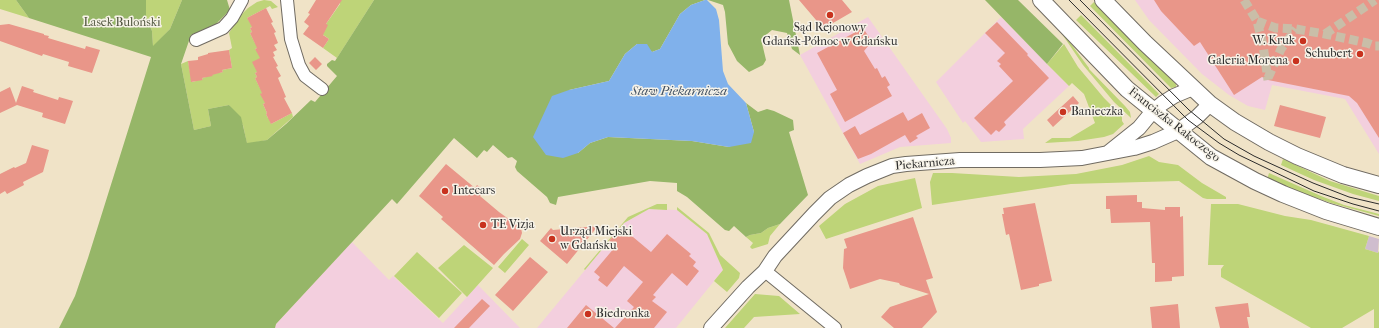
<!DOCTYPE html>
<meta charset="utf-8">
<style>
body{margin:0}
canvas{display:block;background:#f0e3c7}
</style>
<canvas width="1379" height="328"></canvas>
<script>
const context = document.querySelector('canvas').getContext('2d');
context.lineJoin = 'round';
function fill(path, color) { context.fillStyle = color; context.fill(path, 'evenodd'); }
const poly = rows => new Path2D(rows.map(r => 'M' + r).join(''));
function strokePath(path, color, width, dash) { context.strokeStyle = color; context.lineWidth = width; context.lineCap = dash ? 'butt' : 'round'; context.setLineDash(dash || []); context.stroke(path); }
function drawText(font, color, halo, rows, align = 'center') {
  context.font = font + ' "IM FELL French Canon",serif'; context.lineWidth = 3; context.setLineDash([]); context.textBaseline = 'middle'; context.strokeStyle = halo; context.fillStyle = color; for (const [text, x, y, turn = 0] of rows) {
    context.save(); context.translate(x, y); context.rotate((+turn || 0) * Math.PI / 180); context.textAlign = isNaN(turn) ? turn : align; if (halo) context.strokeText(text, 0, 0); context.fillText(text, 0, 0); context.restore();
  }
}
fill(poly([
 [1135,0,1379,0,1379,154,1345,99,1272,85,1265,110,1248,106,1229,95,1202,74,1149,20],
 [868,17,947,129,951,138,951,143,900,147,860,164,800,55],
 [1001,17,1069,86,1023,129,1024,139,981,142,965,121,963,123,936,82],
 [649,209,677,210,707,234,723,270,676,328,537,328,624,223],
 [352,242,389,280,393,276,443,323,478,285,520,328,275,328,276,324]
]), '#f3cfde');
fill(poly([
 [1369,236,1379,239,1378,253,1365,249]
]), '#cfbdce');
fill(poly([
 [0,0,16,0,29,18,0,9],
 [146,0,182,0,170,29,153,47,152,31,146,17],
 [264,0,271,1,278,7,272,9,270,6,247,18,253,26,250,28,252,32,250,33,255,43,259,47,255,49,262,57,259,71,255,73,257,77,255,78,260,88,264,92,261,94,267,102,263,104,267,113,266,114,268,118,270,118,271,124,292,113,293,117,267,140,247,144,243,125,229,105,208,109,211,126,194,130,181,64,188,61,192,82,196,81,196,80,203,80,202,78,206,77,206,75,212,76,212,74,223,72,222,70,232,68,229,50,232,48,229,33,240,16,248,8,257,2],
 [340,0,374,0,337,58,323,48,329,39,322,34,326,24,340,4],
 [1094,2,1176,84,1176,87,1171,88,1090,6],
 [1081,15,1159,94,1156,97,1076,20],
 [1063,33,1089,68,1089,69,1125,106,1130,112,1131,118,1114,102,1083,65,1062,34],
 [1064,44,1078,67,1104,98,1122,116,1122,121,1124,124,1113,134,1104,137,1078,141,1045,143,1052,138,1070,138,1095,123,1084,94,1072,83,1069,86,1047,64],
 [1149,156,1159,162,1178,165,1202,183,1226,197,1226,199,1207,199,1203,198,1179,181,1071,184,932,205,930,182,933,173,952,173,1019,177,1076,174,1122,165],
 [1283,159,1330,181,1379,196,1379,201,1353,194,1314,180,1281,165],
 [1269,173,1321,196,1344,205,1379,214,1379,216,1331,203,1283,186,1267,180],
 [915,178,922,208,826,239,819,226,845,204,878,186],
 [657,204,667,204,667,210,649,209,624,223,585,270,584,269,628,217],
 [1211,204,1238,204,1285,216,1311,220,1369,236,1365,249,1378,253,1379,251,1379,328,1374,328,1374,309,1342,328,1311,328,1221,277,1221,269,1224,265,1208,265],
 [677,207,709,233,720,255,740,273,739,278,727,292,714,281,723,270,707,234,677,210],
 [780,224,770,236,768,244,752,249,750,247,753,243,746,237,750,235,761,233,768,228],
 [522,239,529,245,505,273,498,267],
 [464,245,493,268,467,297,438,268],
 [417,252,462,293,439,318,394,276],
 [755,294,779,296,800,314,754,317,744,328,725,328]
]), '#bed478');
fill(poly([
 [16,0,146,0,146,17,152,31,153,46,170,29,182,0,227,0,230,10,216,24,191,35,181,64,194,130,211,126,208,109,229,105,241,117,247,143,267,140,286,124,311,100,315,102,337,76,327,66,327,64,332,60,335,61,374,0,705,0,691,5,680,14,660,49,652,52,637,44,625,54,609,81,569,90,578,153,590,143,608,137,692,141,729,147,754,132,746,103,758,112,767,109,774,111,793,120,794,130,789,132,808,195,780,224,768,228,761,233,750,235,746,237,734,226,729,231,725,230,687,197,677,191,677,183,650,181,558,197,556,205,550,203,547,197,517,171,515,167,517,161,512,157,508,158,493,145,487,152,484,150,477,158,454,138,397,204,392,199,276,324,275,328,59,328,75,296,88,258,151,57,29,18],
 [708,0,789,0,800,55,792,49,787,33,772,30,761,39,766,60,763,65,749,72,737,61,728,44,725,12,723,5],
 [985,0,1018,0,1063,44,1047,64]
]), '#96b668');
fill(poly([
 [705,0,707,0,716,9,719,20,723,71,728,84,746,103,754,132,751,143,729,147,692,141,608,137,590,143,578,153,563,158,546,155,533,137,552,96,569,90,609,81,625,54,637,44,647,44,652,52,660,49,680,14,691,5]
]), '#80b1eb');
fill(poly([
 [316,0,342,0,326,24,328,25,323,35,329,39,323,48,303,34,309,26,304,22,310,14,308,13],
 [799,0,842,0,852,12,821,30,816,20],
 [1154,0,1379,0,1379,138,1357,103,1349,96,1268,80,1262,77,1234,95,1200,42,1194,46,1161,11],
 [266,8,273,22,271,23,276,32,274,33,278,43,274,45,277,50,273,52,275,56,273,57,278,66,276,67,281,76,278,78,286,97,284,98,292,113,271,124,266,114,267,113,263,104,265,103,260,94,262,93,255,78,257,77,255,73,257,72,252,62,260,58,255,49,257,48,250,33,252,32,250,28,252,27,247,18],
 [997,22,1028,54,1027,55,1049,78,1004,122,1006,125,999,132,996,130,991,135,974,118,1013,81,999,66,1001,64,997,61,1005,53,985,33],
 [9,24,44,34,44,35,49,36,48,38,85,49,86,46,100,50,92,73,68,66,69,62,43,54,42,56,0,41,0,25],
 [863,28,869,37,870,41,869,45,864,51,875,69,877,68,882,78,885,76,890,85,887,87,892,96,845,122,830,94,837,90,817,53],
 [229,50,232,68,222,70,223,72,212,75,213,76,202,78,203,80,191,82,188,61,198,60,198,57,208,54,208,53],
 [315,57,322,64,316,70,309,63],
 [22,86,34,90,33,92,58,100,59,97,73,101,65,124,42,117,43,113,17,105,0,113,0,92,10,87,16,103],
 [1073,96,1079,103,1053,127,1047,120],
 [1280,105,1326,117,1320,138,1274,126],
 [903,112,908,121,922,113,930,128,916,136,918,138,910,143,905,135,871,154,858,159,843,133,855,126,860,135],
 [32,145,49,150,43,172,23,182,24,185,7,194,5,191,0,194,0,174,14,167,15,168,26,163],
 [446,164,475,188,477,185,485,191,480,196,499,212,521,228,522,233,520,239,504,254,494,265,441,219,443,217,419,196],
 [1137,195,1137,202,1142,202,1142,208,1165,210,1165,207,1180,207,1180,217,1183,216,1184,276,1172,277,1172,281,1155,282,1155,263,1152,263,1150,222,1111,223,1110,209,1106,209,1106,196],
 [1035,203,1052,281,1039,284,1039,286,1021,290,1009,234,1006,235,1002,214,1004,214,1003,208],
 [913,217,933,278,926,280,937,312,922,328,894,328,881,317,890,307,929,294,900,285,899,283,880,279,850,289,843,268,844,249,847,248,844,239],
 [598,226,567,264,540,241,551,228,553,230],
 [621,227,651,252,667,234,691,254,689,256,696,262,693,266,699,271,687,286,672,273,653,295,656,297,652,301,667,312,654,328,615,328,634,307,627,301,643,282,624,266,607,287,598,280,600,277,594,272,615,247,609,241],
 [530,257,548,272,513,311,495,295],
 [482,299,490,306,469,328,454,328],
 [1248,303,1250,317,1247,317,1249,328,1220,328,1215,307],
 [1178,304,1180,328,1152,328,1150,307],
 [586,305,614,328,567,328]
]), '#e99689');
strokePath(poly([
 [1244,0,1257,21,1263,45,1268,80],
 [1257,21,1276,28,1296,29,1325,34,1367,43,1375,46,1379,46],
 [1325,34,1375,0],
 [1268,78,1281,49,1296,29]
]), '#c9bea8', 9, [9, 4.5]);
const minor = poly([
 [287,0,291,39,299,65,305,76,322,89],
 [196,40,223,28,232,18,242,0],
 [765,271,835,328]
]);
const tertiary = poly([
 [1109,152,1139,128,1153,111,1163,103,1174,96,1193,88],
 [711,328,748,287,765,271,775,256,814,214,830,198,849,185,867,176,892,166,906,164,960,160,1040,160,1082,158,1134,148,1153,142,1178,131,1197,117,1210,104]
]);
const secondary = poly([
 [1041,0,1127,89,1211,157,1255,181,1283,194,1326,211,1379,227],
 [1103,0,1145,43,1210,104,1235,122,1269,142,1297,156,1343,175,1379,185]
]);
strokePath(minor, '#706b62', 14);
strokePath(tertiary, '#706b62', 16);
strokePath(secondary, '#706b62', 18);
strokePath(minor, '#fff', 12);
strokePath(tertiary, '#fff', 14);
strokePath(secondary, '#fff', 16);
strokePath(poly([
 [1069,0,1188,120,1219,143,1239,155,1314,191,1353,204,1379,211],
 [1080,0,1189,110,1224,139,1254,156,1313,183,1349,197,1379,204]
]), '#2b2b2b', 1);
for (const [x, y, r, color] of [
 [830,15,4,"#c8321e"],
 [1303,41,4,"#c8321e"],
 [1360,54,4,"#c8321e"],
 [1296,61,4,"#c8321e"],
 [1063,112,4,"#c8321e"],
 [445,191,4,"#c8321e"],
 [483,225,4,"#c8321e"],
 [552,239,4,"#c8321e"],
 [588,314,4,"#c8321e"]
]) { const dot = new Path2D(); dot.arc(x, y, r, 0, 2 * Math.PI); context.fillStyle = color; context.fill(dot); strokePath(dot, '#f7f3e8', 1.5); }
drawText('12px', '#50553e', '#f7f3e8', [
 ["Lasek Buloński",122,23]
]);
drawText('12px', '#2b2b2b', '#f7f3e8', [
 ["Sąd Rejonowy",830,28,"center"],
 ["Gdańsk-Północ w Gdańsku",830,42,"center"],
 ["W. Kruk",1295,41,"right"],
 ["Schubert",1352,54,"right"],
 ["Galeria Morena",1288,61,"right"],
 ["Banieczka",1071,112],
 ["Intecars",453,191],
 ["TE Vizja",491,225],
 ["Urząd Miejski",560,232],
 ["w Gdańsku",560,246],
 ["Biedronka",596,314]
], 'left');
drawText('12px', '#2b2b2b', '#f7f3e8', [
 ["Franciszka Rakoczego",1174,125,38],
 ["Piekarnicza",925,164,-5]
]);
drawText('italic 13px', '#445365', '#f7f3e8', [
 ["Staw Piekarnicza",679,92]
]);
</script>
